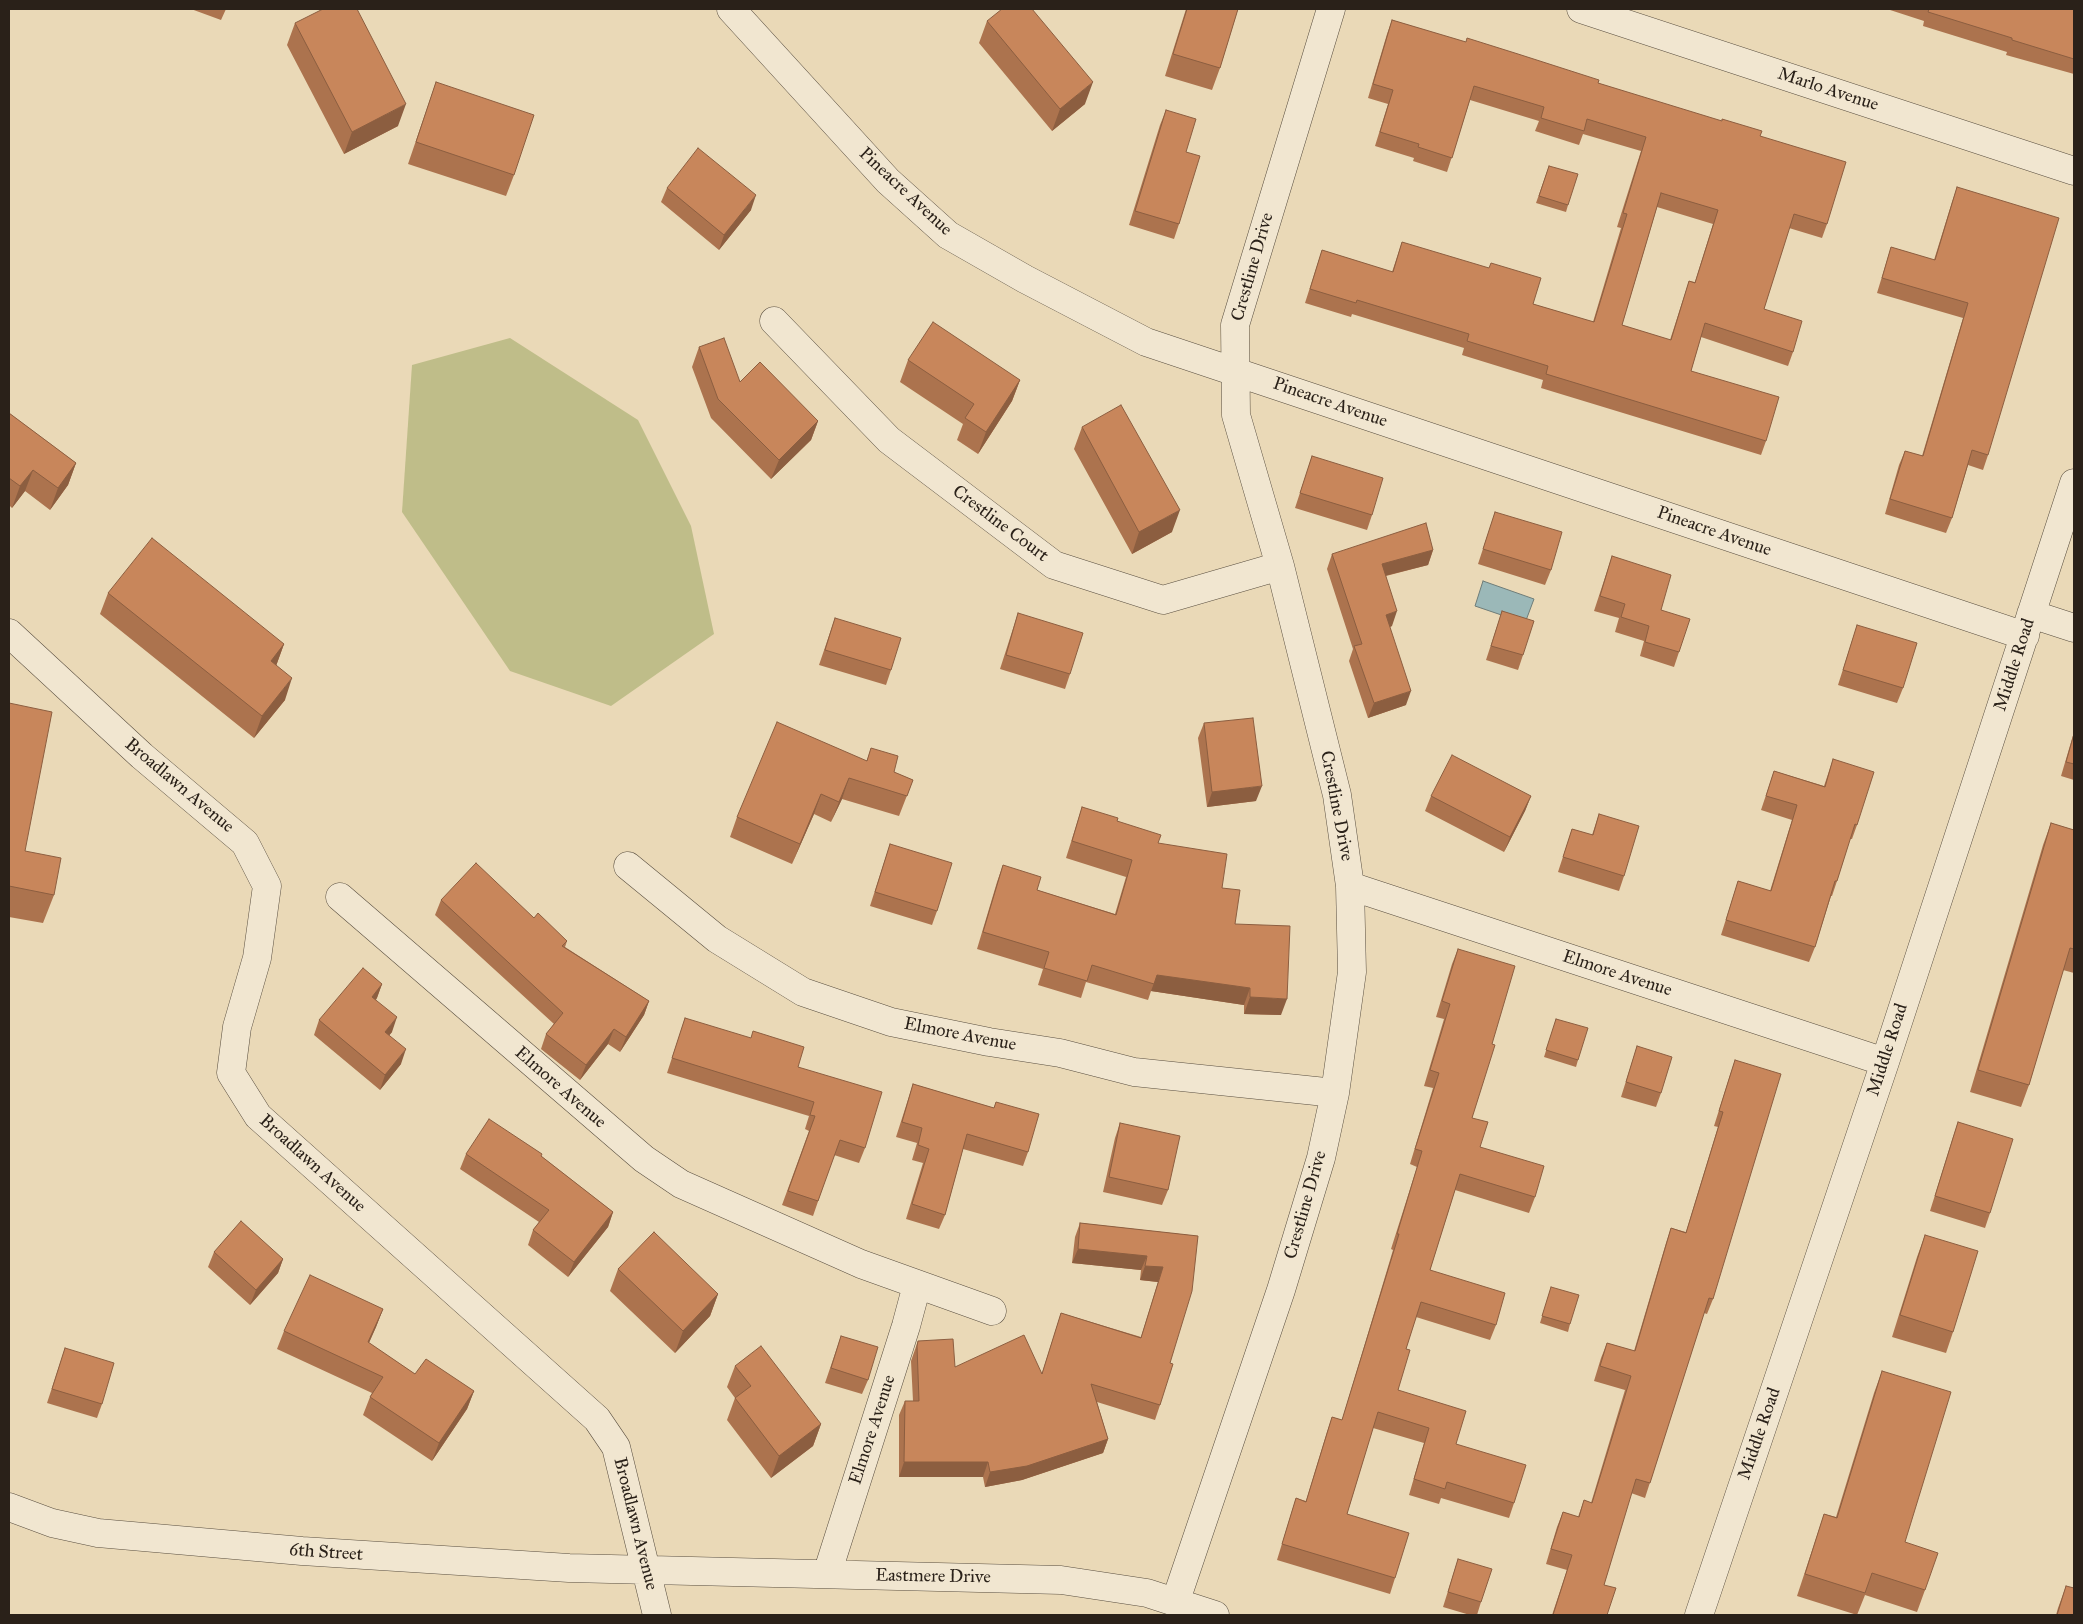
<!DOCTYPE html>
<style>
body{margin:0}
#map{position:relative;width:2083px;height:1624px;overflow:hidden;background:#ead9b7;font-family:"IM FELL Great Primer",serif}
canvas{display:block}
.frame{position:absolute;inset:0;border:10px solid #2a2119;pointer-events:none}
</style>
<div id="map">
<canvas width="2083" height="1624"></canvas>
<div class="frame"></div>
</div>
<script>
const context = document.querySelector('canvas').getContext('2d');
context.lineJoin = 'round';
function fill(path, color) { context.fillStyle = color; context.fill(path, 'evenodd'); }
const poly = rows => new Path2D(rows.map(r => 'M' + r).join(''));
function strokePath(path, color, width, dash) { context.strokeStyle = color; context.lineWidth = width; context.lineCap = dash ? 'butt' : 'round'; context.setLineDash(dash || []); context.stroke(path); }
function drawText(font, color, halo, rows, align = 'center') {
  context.font = font + ' "IM FELL Great Primer",serif'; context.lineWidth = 5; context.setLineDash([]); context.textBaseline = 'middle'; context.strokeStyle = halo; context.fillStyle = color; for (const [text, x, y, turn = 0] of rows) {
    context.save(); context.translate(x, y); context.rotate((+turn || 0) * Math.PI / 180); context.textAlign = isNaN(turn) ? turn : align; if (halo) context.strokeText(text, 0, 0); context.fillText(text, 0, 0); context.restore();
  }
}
fill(poly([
 [510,338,638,420,691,526,714,634,611,706,510,671,402,512,412,365]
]), '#bfbd89');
const water = poly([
 [1483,581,1534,599,1525,623,1475,606,1483,581]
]);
fill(water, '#9bb8b8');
strokePath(water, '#6e7c78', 1);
const street = poly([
 [731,9,888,181,948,235,1025,279,1146,342,2025,636],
 [1581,9,2074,171],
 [774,321,889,440,1054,565,1163,600,1280,566],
 [2031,614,2074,628],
 [9,633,142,756,245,843,267,886,257,958,237,1027,231,1073,258,1116,597,1419,616,1447,657,1615],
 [628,866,717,939,803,992,891,1022,989,1042,1060,1053,1134,1072,1335,1093],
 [1350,886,1885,1062],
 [340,897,644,1159,681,1184,861,1264,992,1311],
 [9,1507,52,1523,98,1533,302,1551,569,1568,1061,1580,1147,1593,1215,1615],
 [827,1574,906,1326,917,1285],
 [1175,1603,1281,1290,1321,1158,1335,1093,1352,972,1350,886,1337,795,1280,566,1236,415,1235,325,1331,9],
 [1699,1615,1885,1062,2074,483]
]);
strokePath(street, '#5a4f40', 29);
strokePath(street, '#f1e6d0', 28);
fill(poly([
 [191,9,226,9,221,20],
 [1186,9,1238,9,1220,68,1212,90,1165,76],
 [1887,9,2074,9,2074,74,2006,55,2007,52,1923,26,1924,21],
 [1392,20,1598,83,1760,136,1827,224,1822,238,1789,228,1764,309,1793,352,1788,366,1701,337,1691,371,1766,441,1761,455,1541,388,1543,380,1462,355,1464,348,1352,314,1351,317,1305,303,1322,250,1392,272,1402,242,1533,304,1593,322,1621,228,1617,227,1641,151,1583,134,1579,145,1535,131,1539,121,1470,100,1447,172,1413,161,1414,158,1375,146,1388,104,1368,98,1387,34],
 [1657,207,1713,224,1695,282,1689,281,1670,340,1622,325],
 [987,21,1085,104,1052,131,979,43],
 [295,23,398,126,344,154,287,45],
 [436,82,514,175,506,196,408,164],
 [1166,110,1186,152,1179,224,1174,239,1129,225,1160,125],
 [1549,166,1568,205,1566,212,1536,203],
 [1957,187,1988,455,1983,470,1968,465,1952,518,1946,533,1885,514,1899,465,1905,451,1922,456,1963,318,1877,293,1891,247,1934,260,1952,202],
 [667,188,751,210,719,250,661,202],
 [699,347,740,382,818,421,811,440,771,479,711,418,692,367],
 [908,360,1020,380,1012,401,978,454,957,440,963,424,900,382],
 [9,413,76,463,68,485,50,510,25,491,12,508,9,505],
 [1082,427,1172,532,1132,554,1074,449],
 [1312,456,1372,515,1367,530,1295,508],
 [1495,512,1551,570,1545,585,1478,564],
 [1433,550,1428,565,1386,576,1392,626,1390,627,1406,705,1368,718,1349,661,1353,649,1327,569,1332,554],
 [1612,556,1661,610,1679,652,1674,667,1640,656,1644,641,1615,632,1619,618,1594,611],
 [108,593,284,644,276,666,285,700,254,738,100,614],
 [1502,611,1523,655,1518,670,1486,660],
 [1018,613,1070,674,1065,689,1000,669],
 [835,618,891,670,886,685,819,665],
 [1857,625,1903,688,1897,703,1838,685],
 [9,703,25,851,54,895,43,923,9,917],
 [1204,723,1256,801,1207,807,1198,738],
 [2074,732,2074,780,2061,776],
 [871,748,894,772,913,780,899,816,842,799,831,822,814,814,792,864,730,837,737,817,867,760],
 [1833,759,1857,825,1852,839,1850,839,1837,881,1832,896,1831,896,1815,947,1809,962,1721,935,1738,881,1770,891,1792,820,1761,810,1774,771,1824,786],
 [1431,796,1531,796,1525,811,1504,852,1425,811],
 [1082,807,1117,821,1158,843,1222,888,1235,924,1281,1015,1244,1014,1244,1005,1151,991,1148,1000,1086,982,1081,998,1038,985,1043,969,977,949,997,882,1003,865,1037,890,1115,914,1126,877,1066,858],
 [1599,814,1624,876,1619,891,1558,872,1572,829,1592,835],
 [2051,823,2074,830,2074,973,2063,970,2029,1085,2021,1107,1970,1092,2043,845],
 [890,844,937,911,932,925,870,906],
 [441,900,534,918,567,941,565,947,649,1001,644,1015,620,1052,608,1044,580,1080,541,1049,546,1034,554,1024,435,915],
 [1458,949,1492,1044,1472,1118,1480,1147,1535,1197,1529,1213,1455,1190,1430,1270,1496,1325,1490,1340,1416,1317,1406,1349,1398,1390,1456,1444,1514,1503,1509,1518,1441,1498,1439,1504,1409,1495,1424,1443,1373,1428,1347,1514,1395,1578,1390,1594,1277,1560,1291,1514,1296,1498,1306,1501,1327,1432,1332,1417,1342,1420,1393,1250,1391,1249,1417,1167,1410,1164,1433,1088,1424,1086,1444,1019,1436,1017,1452,964],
 [382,984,376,1000,392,1032,389,1035,401,1064,380,1090,314,1035,319,1020],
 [685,1018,798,1067,865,1148,859,1163,834,1155,813,1216,782,1205,809,1131,805,1129,809,1116,667,1073],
 [1556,1019,1578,1060,1576,1067,1544,1057],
 [1637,1046,1661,1093,1656,1107,1621,1097],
 [1735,1060,1713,1299,1707,1314,1704,1313,1645,1498,1631,1493,1604,1585,1607,1615,1552,1615,1567,1570,1546,1564,1557,1527,1563,1512,1578,1517,1584,1500,1591,1503,1625,1390,1594,1381,1601,1358,1607,1343,1634,1351,1666,1243,1671,1228,1686,1232,1718,1127,1714,1126,1730,1075],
 [913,1084,994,1108,996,1102,1028,1152,1023,1166,963,1149,945,1215,939,1229,906,1219,923,1163,912,1160,917,1143,896,1137],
 [1958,1122,1990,1213,1985,1228,1930,1211,1953,1137],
 [1120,1123,1168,1190,1162,1205,1103,1192,1115,1138],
 [466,1154,541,1156,613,1212,608,1227,568,1277,528,1245,533,1230,539,1222,460,1169],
 [1080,1223,1198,1236,1160,1405,1155,1420,1097,1402,1108,1439,1103,1453,1022,1480,985,1487,983,1477,899,1477,899,1415,905,1401,913,1401,911,1361,918,1341,955,1367,1042,1373,1061,1313,1141,1337,1158,1282,1140,1280,1141,1270,1072,1263,1075,1237],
 [1925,1235,1953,1332,1946,1353,1892,1337,1917,1257],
 [214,1252,283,1259,278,1273,250,1305,208,1267],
 [618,1269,718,1294,710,1316,675,1353,610,1291],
 [1551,1287,1570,1324,1568,1332,1540,1323],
 [383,1309,376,1327,369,1343,415,1374,474,1391,467,1409,432,1461,363,1415,370,1397,372,1393,277,1349,284,1331],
 [841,1336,868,1380,862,1394,825,1383],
 [65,1348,102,1404,97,1418,47,1403],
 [735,1366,821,1424,813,1446,771,1478,727,1420,735,1398,727,1387],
 [1882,1371,1905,1542,1925,1590,1917,1612,1865,1595,1857,1615,1797,1596,1824,1514,1836,1517,1874,1393],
 [1458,1559,1481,1602,1477,1615,1470,1615,1443,1607],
 [2066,1586,2074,1615,2056,1615,2058,1608]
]), '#ac734e');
fill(poly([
 [1093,82,1085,104,1052,131,1060,109],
 [406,104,398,126,344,154,352,132],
 [756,195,751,210,719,250,724,235],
 [1020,380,1012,401,978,454,986,432],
 [818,421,811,440,771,479,779,460],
 [76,463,68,485,50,510,58,488],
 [33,470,25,491,12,508,20,486],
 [1180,510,1172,532,1132,554,1139,532],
 [1433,550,1428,565,1376,578,1382,564],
 [1397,611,1392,626,1381,630,1386,615],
 [284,644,276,666,271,661],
 [292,678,285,700,254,738,262,716],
 [1411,691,1406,705,1368,718,1374,703],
 [849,778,842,799,831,822,839,802],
 [1262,786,1256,801,1207,807,1212,792],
 [821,794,814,814,792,864,800,844],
 [1531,796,1525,811,1504,852,1510,837],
 [1157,975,1250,988,1244,1005,1151,991],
 [382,984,377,998,366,1011,372,997],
 [1250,997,1287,999,1281,1015,1244,1014],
 [649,1001,644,1015,620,1052,626,1037],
 [397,1017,392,1032,380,1047,385,1032],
 [614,1029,608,1044,580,1080,586,1065],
 [406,1049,401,1064,380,1090,385,1075],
 [613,1212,608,1227,568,1277,574,1262],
 [1078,1249,1147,1256,1141,1270,1072,1263],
 [283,1259,278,1273,250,1305,256,1290],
 [1145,1266,1163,1267,1158,1282,1140,1280],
 [718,1294,710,1316,675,1353,683,1331],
 [383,1309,376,1327,361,1360,368,1342],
 [474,1391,467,1409,432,1461,439,1443],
 [821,1424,813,1446,771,1478,779,1456],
 [1108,1439,1103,1453,1022,1480,985,1487,990,1472],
 [904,1462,988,1462,983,1477,899,1477]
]), '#8c5e40');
const building = poly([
 [323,9,357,9,406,104,352,132,295,23,323,9],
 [1002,9,1032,9,1093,82,1060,109,987,21,1002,9],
 [1187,9,1238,9,1220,68,1173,54,1187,9],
 [1929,9,2074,9,2074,59,2012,40,2012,38,1928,12,1929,9],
 [1392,20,1466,42,1467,38,1518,54,1599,80,1598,83,1722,121,1722,119,1762,131,1760,136,1846,162,1827,224,1794,214,1764,309,1802,321,1793,352,1705,323,1691,371,1779,397,1766,441,1546,374,1548,366,1467,341,1469,334,1357,300,1356,303,1310,289,1322,250,1393,272,1402,242,1489,268,1491,263,1541,278,1533,304,1594,322,1627,214,1623,213,1646,137,1587,119,1584,131,1541,118,1544,107,1474,86,1452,158,1418,147,1419,144,1380,132,1393,90,1373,84,1392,20],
 [1661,193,1718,210,1695,283,1689,281,1671,340,1622,325,1661,193],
 [436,82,534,115,514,175,416,142,436,82],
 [1166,110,1196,119,1186,152,1200,156,1179,224,1135,211,1166,110],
 [698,148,756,195,724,235,667,188,698,148],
 [1549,166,1578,174,1568,205,1539,196,1549,166],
 [1957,187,2059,218,1988,455,1972,450,1952,518,1890,499,1905,451,1923,456,1968,303,1882,278,1891,247,1935,260,1957,187],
 [933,322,1020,380,986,432,965,418,974,404,908,360,933,322],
 [724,338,740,382,760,362,818,421,779,460,718,399,699,347,724,338],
 [1121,405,1180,510,1139,532,1082,427,1121,405],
 [9,413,76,463,58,488,33,470,20,486,9,478,9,413],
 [1312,456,1383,478,1372,515,1300,493,1312,456],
 [1495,512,1562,532,1551,570,1483,549,1495,512],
 [1426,523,1433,550,1382,564,1397,611,1386,615,1411,691,1374,703,1354,646,1362,644,1332,554,1426,523],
 [152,538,284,644,271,661,292,678,262,716,108,593,152,538],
 [1612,556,1671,575,1661,610,1690,619,1679,652,1645,642,1649,626,1621,617,1625,604,1600,596,1612,556],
 [1502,611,1534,621,1523,655,1491,646,1502,611],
 [1018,613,1083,633,1070,674,1006,655,1018,613],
 [835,618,901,638,891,670,825,650,835,618],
 [1857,625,1917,643,1903,688,1843,670,1857,625],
 [9,703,52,712,25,851,61,858,54,895,9,886,9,703],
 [1253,718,1262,786,1212,792,1204,723,1253,718],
 [777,722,867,761,871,748,898,756,894,772,913,780,907,796,849,778,839,802,821,794,800,844,737,817,777,722],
 [2074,734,2074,764,2066,762,2074,734],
 [1452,755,1531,796,1510,837,1431,796,1452,755],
 [1833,759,1874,772,1857,825,1855,824,1837,881,1835,881,1815,947,1726,920,1738,881,1771,891,1797,805,1766,796,1774,771,1825,787,1833,759],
 [1082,807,1118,818,1117,821,1161,835,1158,843,1227,854,1222,888,1240,890,1235,924,1290,926,1287,999,1250,997,1250,988,1157,975,1154,984,1092,965,1087,981,1044,968,1049,952,983,932,1003,865,1041,877,1037,890,1116,915,1132,860,1072,841,1082,807],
 [1599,814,1639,826,1624,876,1563,857,1572,829,1593,835,1599,814],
 [2051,823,2074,830,2074,949,2070,948,2029,1085,1978,1070,2051,823],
 [890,844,952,863,937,911,875,892,890,844],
 [476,863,534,918,538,913,567,941,562,946,649,1001,626,1037,614,1029,586,1065,546,1034,563,1013,441,900,476,863],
 [1458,949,1515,966,1492,1044,1495,1045,1472,1118,1488,1122,1480,1147,1544,1166,1535,1197,1460,1174,1430,1270,1505,1293,1496,1325,1421,1302,1406,1349,1410,1350,1398,1390,1466,1411,1456,1444,1526,1465,1514,1503,1447,1482,1445,1489,1414,1479,1429,1428,1378,1412,1347,1514,1409,1533,1395,1578,1282,1544,1296,1498,1306,1502,1332,1417,1342,1420,1399,1234,1397,1234,1422,1151,1415,1149,1439,1073,1430,1070,1450,1004,1442,1001,1458,949],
 [363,968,382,984,372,997,397,1017,385,1032,406,1049,385,1075,319,1020,363,968],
 [685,1018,751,1038,753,1031,804,1047,798,1067,882,1092,865,1148,840,1140,818,1201,788,1191,815,1116,810,1115,814,1102,672,1058,685,1018],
 [1556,1019,1588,1028,1578,1060,1546,1050,1556,1019],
 [1637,1046,1672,1057,1661,1093,1626,1082,1637,1046],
 [1735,1060,1781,1074,1713,1299,1709,1298,1650,1483,1636,1479,1604,1585,1616,1588,1607,1615,1553,1615,1572,1555,1551,1549,1563,1512,1579,1517,1584,1500,1592,1503,1631,1376,1600,1366,1607,1343,1635,1351,1671,1228,1686,1233,1723,1112,1719,1111,1735,1060],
 [913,1084,994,1108,996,1102,1039,1114,1028,1152,967,1134,945,1215,912,1204,929,1149,918,1145,922,1128,902,1122,913,1084],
 [489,1119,542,1154,541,1156,613,1212,574,1262,533,1230,549,1210,466,1154,489,1119],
 [1958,1122,2013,1139,1990,1213,1935,1196,1958,1122],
 [1120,1123,1180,1136,1168,1190,1109,1177,1120,1123],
 [241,1221,283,1259,256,1290,214,1252,241,1221],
 [1080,1223,1198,1236,1192,1291,1170,1363,1173,1364,1160,1405,1091,1384,1108,1439,1027,1466,990,1472,988,1462,904,1462,905,1401,919,1401,917,1346,918,1341,953,1339,955,1367,1024,1335,1042,1374,1061,1313,1141,1338,1163,1267,1145,1266,1147,1256,1078,1249,1080,1223],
 [654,1232,718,1294,683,1331,618,1269,654,1232],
 [1925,1235,1978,1251,1953,1332,1900,1315,1925,1235],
 [310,1275,383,1309,368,1342,415,1374,426,1359,474,1391,439,1443,370,1397,383,1377,284,1331,310,1275],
 [1551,1287,1579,1295,1570,1324,1542,1316,1551,1287],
 [841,1336,878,1347,868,1380,831,1368,841,1336],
 [761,1346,821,1424,779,1456,735,1398,751,1386,735,1366,761,1346],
 [65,1348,114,1363,102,1404,52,1389,65,1348],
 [1882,1371,1951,1392,1905,1542,1938,1553,1925,1590,1872,1573,1865,1593,1805,1574,1824,1514,1837,1518,1882,1371],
 [1458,1559,1492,1569,1481,1602,1448,1592,1458,1559],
 [2066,1586,2074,1588,2074,1615,2057,1615,2066,1586]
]);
fill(building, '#c8865b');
strokePath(building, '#8c5e40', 1);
drawText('18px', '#2a2119', '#f1e6d0', [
 ["Marlo Avenue",1828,90,18],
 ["Pineacre Avenue",905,192,43],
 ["Crestline Drive",1253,267,-74],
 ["Pineacre Avenue",1330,403,19],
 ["Crestline Court",1000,524,37],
 ["Pineacre Avenue",1714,532,19],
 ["Middle Road",2015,665,-72],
 ["Broadlawn Avenue",179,786,40],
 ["Crestline Drive",1336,806,79],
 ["Elmore Avenue",1617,974,18],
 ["Elmore Avenue",960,1035,11],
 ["Middle Road",1888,1050,-72],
 ["Elmore Avenue",560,1088,41],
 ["Broadlawn Avenue",312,1164,42],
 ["Crestline Drive",1306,1205,-74],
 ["Elmore Avenue",873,1430,-72],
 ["Middle Road",1760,1434,-71],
 ["Broadlawn Avenue",635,1524,76],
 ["6th Street",326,1553,4],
 ["Eastmere Drive",933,1577,1]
]);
</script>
